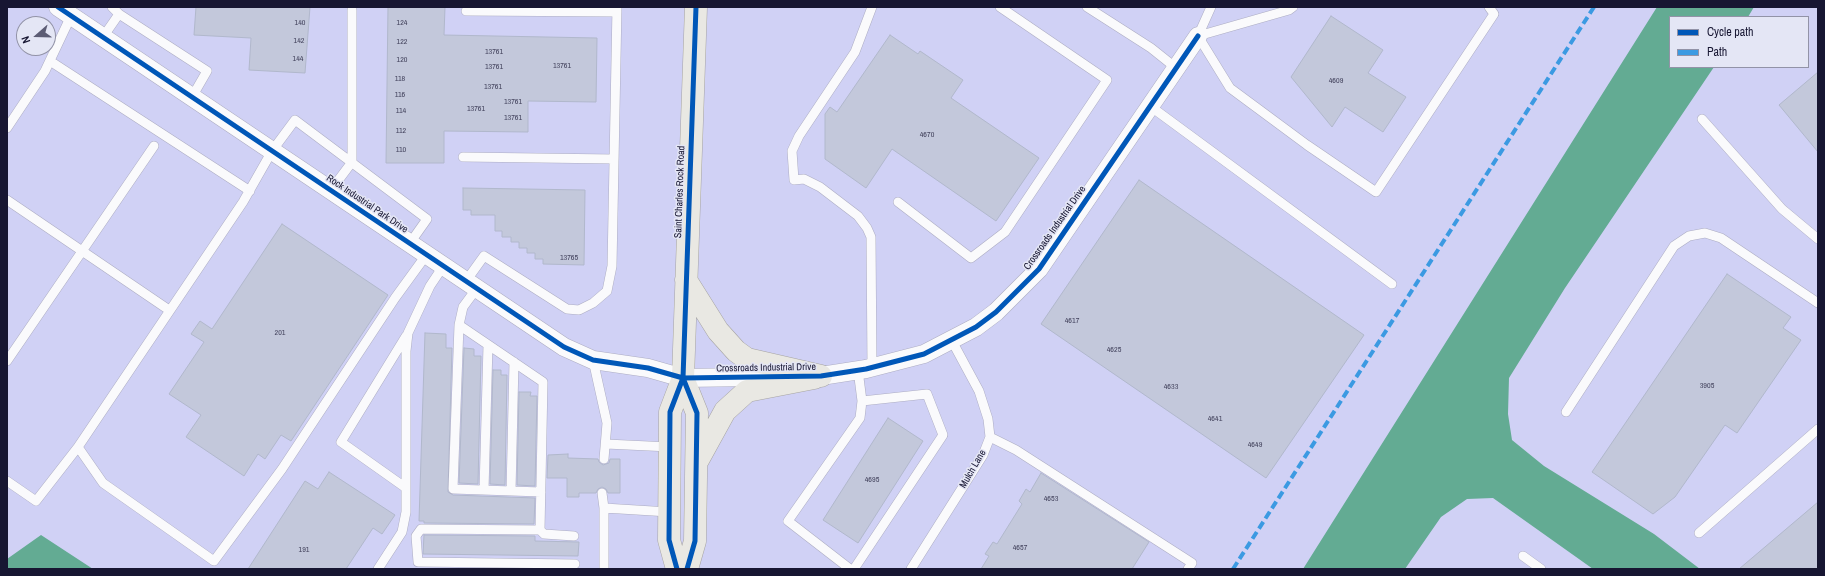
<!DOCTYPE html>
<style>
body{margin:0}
#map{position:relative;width:1825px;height:576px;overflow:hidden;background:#dde;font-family:"Archivo Narrow",sans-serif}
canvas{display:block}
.frame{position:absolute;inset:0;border:8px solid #171632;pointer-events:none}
.legend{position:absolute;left:1669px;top:16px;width:140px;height:52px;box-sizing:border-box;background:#e4e6f5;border:1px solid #9293a7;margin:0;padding:5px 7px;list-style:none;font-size:12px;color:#171632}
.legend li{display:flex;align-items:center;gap:8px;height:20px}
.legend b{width:20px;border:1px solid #9293a7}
.north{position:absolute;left:16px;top:16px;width:40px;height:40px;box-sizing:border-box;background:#e4e6f5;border:1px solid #9293a7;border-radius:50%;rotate:250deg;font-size:11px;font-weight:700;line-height:16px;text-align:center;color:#171632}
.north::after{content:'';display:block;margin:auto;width:14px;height:18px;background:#5c5c74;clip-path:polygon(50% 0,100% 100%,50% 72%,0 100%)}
</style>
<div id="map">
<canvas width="1825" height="576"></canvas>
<div class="frame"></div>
<ul class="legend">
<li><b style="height:5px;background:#0057b8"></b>Cycle path</li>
<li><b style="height:5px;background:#3b9ae2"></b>Path</li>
</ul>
<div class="north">N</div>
</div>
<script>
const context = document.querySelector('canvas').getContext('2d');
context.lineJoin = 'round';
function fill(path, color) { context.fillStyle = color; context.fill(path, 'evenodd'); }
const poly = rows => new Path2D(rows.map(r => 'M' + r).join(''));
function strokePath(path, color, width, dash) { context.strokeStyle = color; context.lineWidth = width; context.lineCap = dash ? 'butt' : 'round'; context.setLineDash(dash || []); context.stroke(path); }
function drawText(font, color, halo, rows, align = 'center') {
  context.font = font + ' "Archivo Narrow",sans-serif'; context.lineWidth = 3; context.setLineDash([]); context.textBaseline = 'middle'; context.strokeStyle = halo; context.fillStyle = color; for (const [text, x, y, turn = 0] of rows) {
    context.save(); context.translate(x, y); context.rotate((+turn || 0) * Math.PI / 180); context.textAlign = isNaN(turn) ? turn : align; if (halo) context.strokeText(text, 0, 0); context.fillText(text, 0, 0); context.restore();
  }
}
fill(poly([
 [7,7,1818,7,1818,569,7,569],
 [1670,17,1808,17,1808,67,1670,67],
 [24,24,48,24,48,48,24,48]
]), '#d0d1f5');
fill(poly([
 [1657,7,1754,7,1748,17,1670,17,1670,67,1714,67,1565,288,1509,378,1508,414,1512,440,1544,466,1654,534,1700,569,1593,569,1493,498,1467,499,1441,517,1405,569,1303,569],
 [41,535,93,569,7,569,7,559]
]), '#63ab93');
const building = poly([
 [196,7,310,7,305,73,249,70,251,38,194,35,196,7],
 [388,7,445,7,444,35,597,38,596,102,528,101,528,132,444,131,444,163,386,163,388,7],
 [1331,16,1383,50,1368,73,1406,97,1383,132,1345,107,1332,127,1291,77,1331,16],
 [890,35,918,54,920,51,963,80,951,98,1039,158,996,221,892,149,866,188,825,159,825,114,830,107,837,112,890,35],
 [1818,72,1818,152,1779,105,1818,72],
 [1139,180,1364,335,1266,478,1041,324,1139,180],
 [463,188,585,190,584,265,543,264,543,259,535,259,535,253,527,253,527,248,519,248,519,242,511,242,511,237,502,237,502,231,495,231,495,215,471,215,471,210,463,210,463,188],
 [282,224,388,295,291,441,281,435,265,459,258,454,244,476,186,437,201,415,169,394,204,342,191,334,200,321,212,329,282,224],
 [1727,274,1791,317,1783,328,1801,340,1737,433,1725,425,1675,497,1653,514,1592,472,1727,274],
 [425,333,446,334,446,348,452,348,448,492,453,495,535,498,534,524,424,523,424,521,419,521,425,333],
 [464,348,474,349,474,356,481,356,478,484,459,483,464,348],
 [493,370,501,370,501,375,507,375,505,485,490,484,493,370],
 [519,392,531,392,530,396,537,396,535,486,517,485,519,392],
 [888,418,923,441,858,543,823,520,888,418],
 [568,454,568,458,598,459,599,462,603,465,609,463,610,459,620,459,620,493,608,493,606,489,602,487,598,489,596,493,579,493,579,497,567,497,567,478,547,478,548,455,568,454],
 [329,472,395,515,382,534,373,528,346,569,248,569,305,481,318,489,329,472],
 [1041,473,1149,542,1132,569,981,569,989,556,985,554,993,542,997,544,1022,504,1019,501,1026,489,1030,492,1041,473],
 [1818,502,1818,569,1739,569,1818,502],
 [424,535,535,536,535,541,579,542,578,556,423,554,424,535]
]);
fill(building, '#c3c8db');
strokePath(building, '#b1b8cc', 1);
const lane = poly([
 [112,7,119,14],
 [1087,7,1151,48,1176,68],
 [466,11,617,12],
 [1198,36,1230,88,1307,145,1376,192,1494,14,1489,7],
 [1198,36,1289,10,1293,7],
 [1198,36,1211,7],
 [103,37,119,14,207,71,192,97],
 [50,61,250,191],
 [1150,106,1392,284],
 [1702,119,1782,209,1818,239],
 [7,128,45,71,71,16],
 [463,157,614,159],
 [331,190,352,162,352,10],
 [7,200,169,310],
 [898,202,971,258,1005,232,1107,80,1000,7],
 [410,243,427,219,295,120,272,151,243,202,78,447,103,483,214,561,282,469,395,298,427,254],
 [466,281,484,256,567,309,579,310,593,303,607,291,612,266,617,7],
 [477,288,463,307,459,325,543,382,540,530,421,529,416,536,418,562,575,564],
 [459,325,453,489,541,492],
 [406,336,341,442,406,488],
 [593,360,607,423,604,459],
 [7,361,154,146],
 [872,368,871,237,867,228,858,216,820,187,804,179,794,180,792,151,799,136,855,52,872,7],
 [1566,412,1674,246,1689,236,1705,233,1721,238,1818,303],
 [990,437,1016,450,1192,563,1188,569],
 [606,444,670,447],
 [7,481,36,501,78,447],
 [484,490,488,345],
 [511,491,514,362],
 [602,493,604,508,604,569],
 [604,508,669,512],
 [540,530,544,534,574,536],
 [1699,533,1818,429],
 [1523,556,1541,569],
 [378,569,402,532,406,512,406,351,408,333,430,286,444,265],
 [850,569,788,521,860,418,862,401,858,370],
 [854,569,943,435,927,394,862,401],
 [911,569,983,455,990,437,988,419,979,391,952,341]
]);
const street = poly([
 [58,7,564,347,593,360,648,368,683,378,821,376,866,369,924,354,976,327,996,312,1039,269,1198,36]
]);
const primary = poly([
 [686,280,718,331,736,351,747,359,821,376],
 [683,378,697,413,695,541,687,569],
 [698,460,725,411,747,391,814,378],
 [677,569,669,540,670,412,683,378,696,7]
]);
strokePath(lane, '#adadc3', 10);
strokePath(street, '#adadc3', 19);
strokePath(primary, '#a6a4a2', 23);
strokePath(lane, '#fafafc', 9);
strokePath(street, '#fafafc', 18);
strokePath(primary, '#e9e8e3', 22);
strokePath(poly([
 [1233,569,1594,7]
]), '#3b9ae2', 4, [8, 4]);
strokePath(poly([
 [58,7,564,347,593,360,648,368,683,378,821,376,866,369,924,354,976,327,996,312,1039,269,1198,36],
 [683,378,697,413,695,541,687,569],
 [677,569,669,540,670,412,683,378,696,7]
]), '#0057b8', 5);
drawText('8px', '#45455f', null, [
 ["140",300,23],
 ["124",402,23],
 ["142",299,41],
 ["122",402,42],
 ["13761",494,52],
 ["144",298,59],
 ["120",402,60],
 ["13761",562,66],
 ["13761",494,67],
 ["118",400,79],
 ["4609",1336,81],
 ["13761",493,87],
 ["116",400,95],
 ["13761",513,102],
 ["13761",476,109],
 ["114",401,111],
 ["13761",513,118],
 ["112",401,131],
 ["4670",927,135],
 ["110",401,150],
 ["13765",569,258],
 ["4617",1072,321],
 ["201",280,333],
 ["4625",1114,350],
 ["3905",1707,386],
 ["4633",1171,387],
 ["4641",1215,419],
 ["4649",1255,445],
 ["4695",872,480],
 ["4653",1051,499],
 ["4657",1020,548],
 ["191",304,550]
]);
drawText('10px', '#171632', '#e4e6f5', [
 ["Saint Charles Rock Road",680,192,-88],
 ["Rock Industrial Park Drive",367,204,34],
 ["Crossroads Industrial Drive",1055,228,-55],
 ["Crossroads Industrial Drive",766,368,-1],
 ["Mulch Lane",973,469,-60]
]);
</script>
